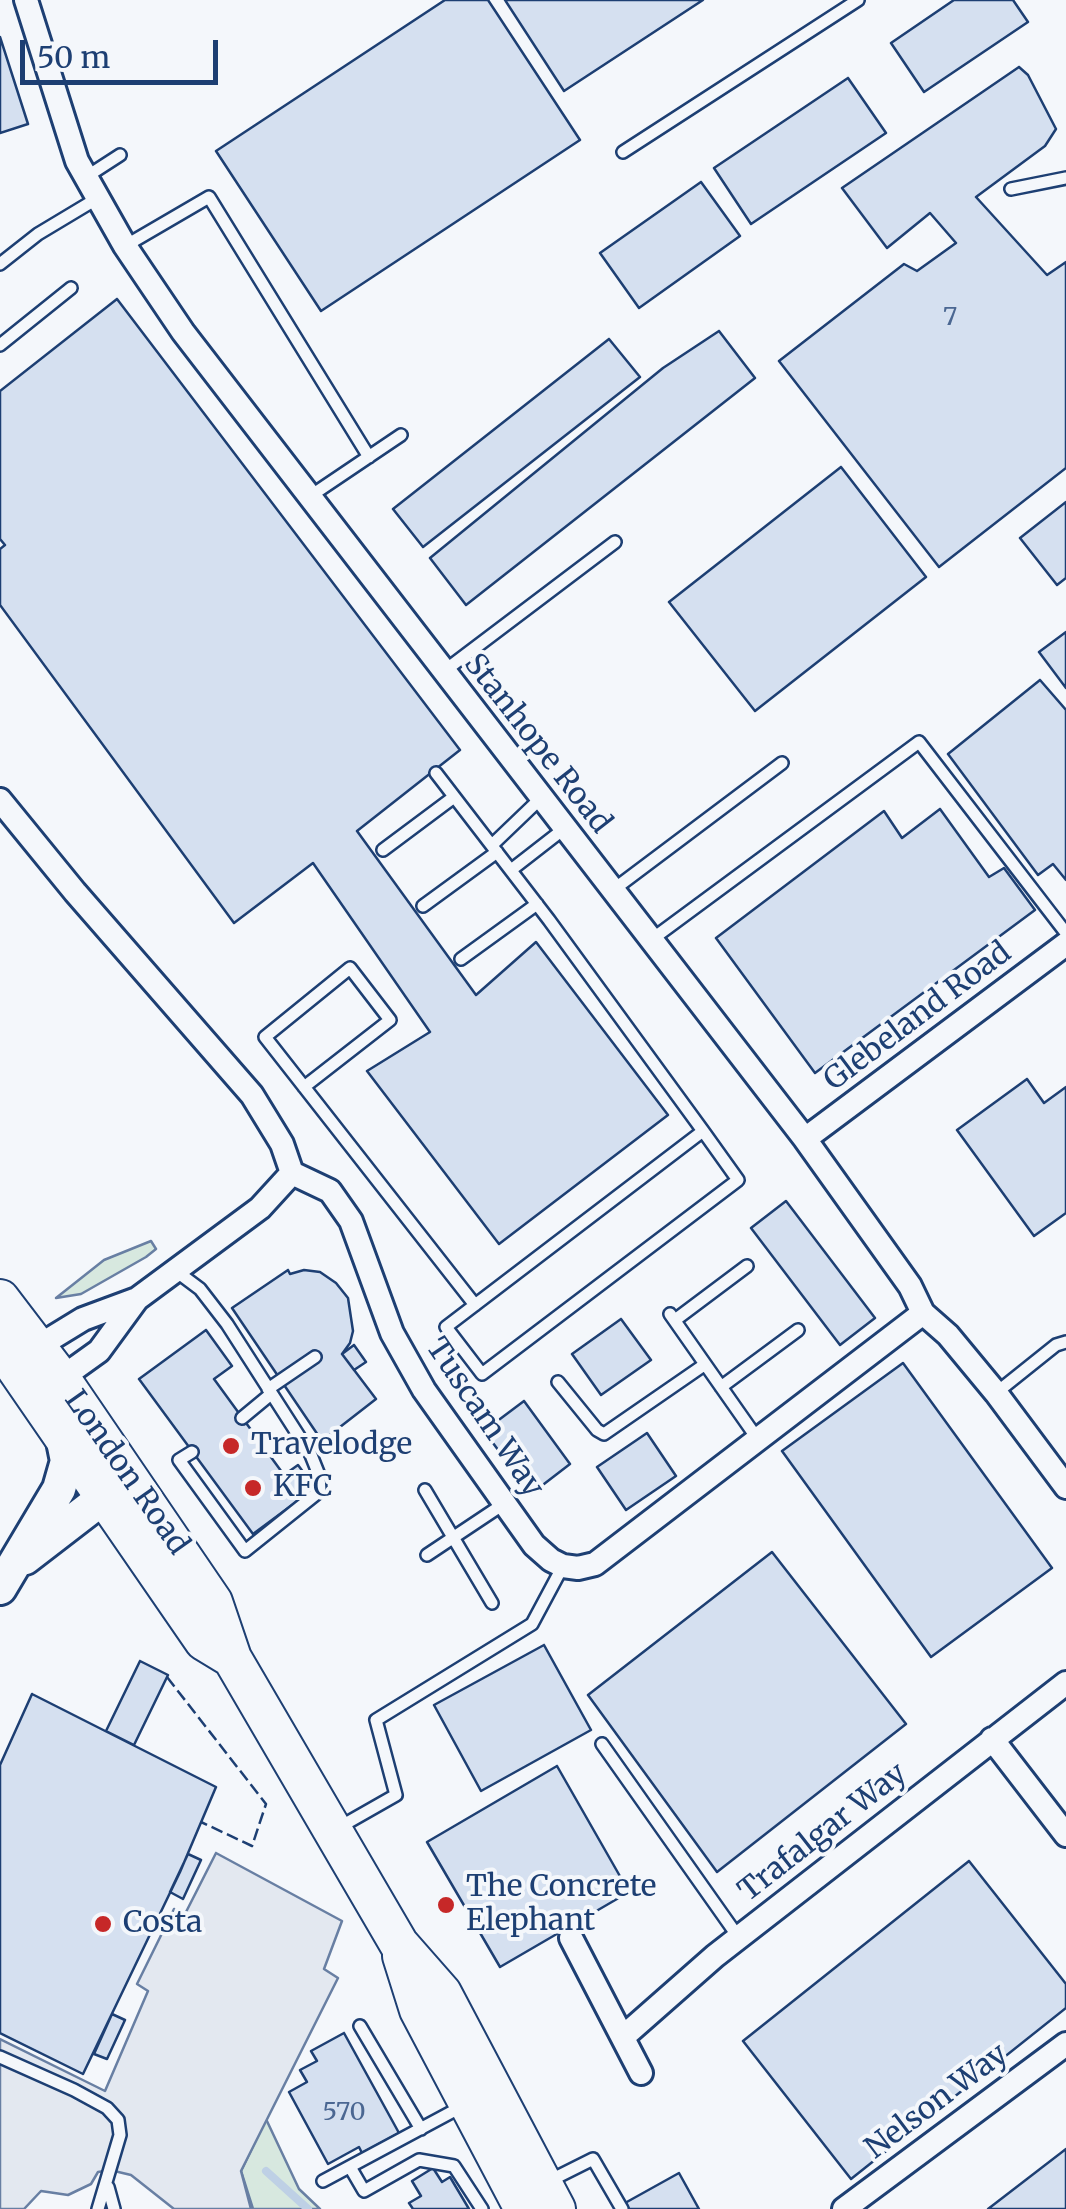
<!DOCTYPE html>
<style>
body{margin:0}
#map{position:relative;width:1066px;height:2209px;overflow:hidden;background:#f4f7fb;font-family:Merriweather,serif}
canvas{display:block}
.scale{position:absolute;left:20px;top:40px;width:198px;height:45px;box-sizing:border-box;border:5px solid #1d3f73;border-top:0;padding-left:12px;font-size:30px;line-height:35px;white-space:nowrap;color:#1d3f73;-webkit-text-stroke:8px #f4f7fb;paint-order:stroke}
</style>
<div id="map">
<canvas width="1066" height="2209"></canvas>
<div class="scale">50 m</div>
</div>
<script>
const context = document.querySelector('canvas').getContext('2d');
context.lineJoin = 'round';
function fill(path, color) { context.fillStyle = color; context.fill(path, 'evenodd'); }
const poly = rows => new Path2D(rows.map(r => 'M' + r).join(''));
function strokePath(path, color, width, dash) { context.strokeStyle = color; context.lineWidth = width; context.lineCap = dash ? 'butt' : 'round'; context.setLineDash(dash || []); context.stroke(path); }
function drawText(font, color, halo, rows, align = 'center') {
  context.font = font + ' Merriweather,serif'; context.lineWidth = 8; context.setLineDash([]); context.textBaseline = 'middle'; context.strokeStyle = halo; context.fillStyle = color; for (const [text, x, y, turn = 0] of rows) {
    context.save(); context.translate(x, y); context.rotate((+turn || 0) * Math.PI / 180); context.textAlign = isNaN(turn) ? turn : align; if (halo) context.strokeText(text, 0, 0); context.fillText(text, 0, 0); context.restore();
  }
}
const green = poly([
 [151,1241,156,1249,146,1257,81,1294,56,1298,104,1260,151,1241],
 [266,2119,299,2189,320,2209,253,2209,241,2171,266,2119]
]);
fill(green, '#d7e8df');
strokePath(green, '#687fa3', 2.5);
const parking = poly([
 [216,1853,342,1921,324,1969,338,1978,241,2171,251,2209,174,2209,131,2175,110,2170,98,2172,91,2184,68,2195,41,2191,24,2209,0,2209,0,2039,105,2091,148,1991,137,1984,174,1909,185,1914,216,1853]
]);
fill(parking, '#e3e8f0');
strokePath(parking, '#687fa3', 2.5);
strokePath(poly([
 [266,2171,308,2209]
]), '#bed0e5', 8);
const building = poly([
 [445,0,488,0,580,140,321,311,216,151,445,0],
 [505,0,703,0,564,91,505,0],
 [954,0,1013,0,1028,22,924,92,891,43,954,0],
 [0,37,28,124,0,133,0,37],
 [1019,67,1028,75,1056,129,1045,146,976,197,1047,275,1066,262,1066,468,939,567,779,361,904,264,917,271,956,243,930,213,887,248,842,188,1019,67],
 [848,78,886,133,751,224,714,168,848,78],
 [701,182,740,236,639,308,600,253,701,182],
 [117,299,460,750,357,831,476,995,536,942,668,1115,499,1244,367,1071,430,1032,313,863,234,923,0,605,0,549,5,545,0,539,0,391,117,299],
 [719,331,755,378,466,605,430,558,663,368,719,331],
 [609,339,640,377,423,547,393,509,609,339],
 [841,467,926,577,755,711,669,602,841,467],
 [1066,502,1066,578,1057,585,1020,538,1066,502],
 [1066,632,1066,688,1039,652,1066,632],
 [1040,680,1066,710,1066,880,1053,864,1038,875,948,754,1040,680],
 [940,809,989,877,1004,868,1035,910,815,1073,716,938,884,811,902,838,940,809],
 [1027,1079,1044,1103,1066,1087,1066,1213,1034,1236,957,1130,1027,1079],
 [786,1201,875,1318,840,1345,751,1228,786,1201],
 [288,1270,290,1274,304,1270,320,1272,336,1283,348,1298,353,1331,350,1343,342,1354,376,1399,322,1441,232,1308,288,1270],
 [621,1319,651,1360,601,1395,572,1354,621,1319],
 [206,1330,232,1366,214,1379,284,1475,298,1465,315,1488,253,1534,139,1379,206,1330],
 [354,1345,366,1362,354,1370,342,1354,354,1345],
 [903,1363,1052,1568,931,1657,782,1451,903,1363],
 [524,1401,570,1464,531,1494,484,1431,524,1401],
 [647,1433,676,1476,626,1510,597,1467,647,1433],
 [772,1552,906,1724,717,1872,588,1695,772,1552],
 [544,1645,591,1730,481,1791,434,1705,544,1645],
 [140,1661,168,1675,134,1745,106,1731,140,1661],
 [32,1694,216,1787,180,1872,83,2074,0,2033,0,1765,32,1694],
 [557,1766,629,1892,500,1967,427,1842,557,1766],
 [188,1854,201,1860,183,1899,170,1892,188,1854],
 [969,1861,1066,1984,1066,2008,851,2179,743,2041,969,1861],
 [112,2014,125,2020,107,2059,94,2054,112,2014],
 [344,2033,399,2133,362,2153,359,2147,328,2164,289,2092,307,2082,300,2070,317,2061,311,2051,344,2033],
 [1066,2149,1066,2209,988,2209,1066,2149],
 [433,2168,442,2182,450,2177,469,2209,413,2209,409,2203,421,2196,412,2181,433,2168],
 [679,2173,699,2209,629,2209,625,2203,679,2173]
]);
fill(building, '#d5e0f0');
strokePath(building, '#1d3f73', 2.5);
const lane = poly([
 [623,152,858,0],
 [86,177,120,155],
 [1011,189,1066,178],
 [125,246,209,197,369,457],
 [0,264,38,234,98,198],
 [0,345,71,288],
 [309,497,401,435],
 [443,672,615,542],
 [436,773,549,920,703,1131,738,1180,482,1374,446,1327,703,1131],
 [492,845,541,798],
 [383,850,454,797],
 [511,870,565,828],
 [613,890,782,763],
 [423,906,497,852],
 [651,940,919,742,1066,933],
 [461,959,537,904],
 [304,1087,390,1020,350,968,265,1037,475,1305],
 [176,1271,200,1289,227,1324,311,1455,319,1475,320,1491,245,1551,179,1460,192,1452],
 [670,1314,759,1441],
 [675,1320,747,1266],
 [558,1382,597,1430,604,1434,704,1365],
 [721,1387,798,1330],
 [268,1389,315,1357],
 [996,1393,1056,1345,1066,1342],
 [242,1418,271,1394],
 [425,1490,492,1603],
 [427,1555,505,1503],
 [602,1744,739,1938],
 [338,1828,396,1795,376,1720,532,1624,563,1566],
 [360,2026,421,2129],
 [0,2057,74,2090,107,2108,118,2120,120,2135,98,2209],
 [350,2167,364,2191,419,2160,454,2166,482,2209],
 [323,2181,461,2107],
 [547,2182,593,2159,622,2209],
 [108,2187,114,2209]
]);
const street = poly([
 [26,0,77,161,125,246,183,332,805,1139,910,1286,923,1313,948,1335,996,1393,1066,1487],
 [0,800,75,892,252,1095,282,1144,292,1173,330,1191,351,1221,392,1333,424,1390,534,1545,551,1560,563,1566,578,1568,595,1564,923,1313],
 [805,1139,1066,944],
 [29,1352,83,1319,137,1299,260,1208,292,1173],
 [53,1384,99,1351,137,1299],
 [992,1739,1066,1835],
 [571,1938,641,2073],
 [623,2037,715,1956,1066,1683],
 [844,2209,1066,2044]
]);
const secondary = poly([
 [25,1558,125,1481],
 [0,1588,59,1489,67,1461,62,1436]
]);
const primary = poly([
 [0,1299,61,1379,213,1602,232,1658,399,1944,442,1993,556,2209],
 [0,1345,204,1641,232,1658],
 [402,1956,419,2010,524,2209]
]);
strokePath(lane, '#1d3f73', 16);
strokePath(street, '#1d3f73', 28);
strokePath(secondary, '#1d3f73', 38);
strokePath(primary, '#1d3f73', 42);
strokePath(lane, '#f4f7fb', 11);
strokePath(street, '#f4f7fb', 22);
strokePath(secondary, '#f4f7fb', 32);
strokePath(primary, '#f4f7fb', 38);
strokePath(poly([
 [167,1677,266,1804,252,1846,201,1822]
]), '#1d3f73', 2.5, [12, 5]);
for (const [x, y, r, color] of [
 [231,1446,10,"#c62828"],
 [253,1488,10,"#c62828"],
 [446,1905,10,"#c62828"],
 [103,1924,10,"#c62828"]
]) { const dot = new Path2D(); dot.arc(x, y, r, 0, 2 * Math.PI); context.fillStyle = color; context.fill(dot); strokePath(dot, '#f4f7fb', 4); }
drawText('25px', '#4b6792', null, [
 ["7",950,318],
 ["570",344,2113]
]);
drawText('30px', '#1d3f73', '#f4f7fb', [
 ["Stanhope Road",537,744,52],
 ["Glebeland Road",918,1017,-37],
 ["Tuscam Way",484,1418,56],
 ["London Road",126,1473,55],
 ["Trafalgar Way",823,1833,-38],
 ["Nelson Way",937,2102,-37]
]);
drawText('30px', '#1d3f73', '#f4f7fb', [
 ["Travelodge",251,1446],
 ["KFC",273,1488],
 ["The Concrete",466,1888],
 ["Elephant",466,1922],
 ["Costa",123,1924]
], 'left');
</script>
